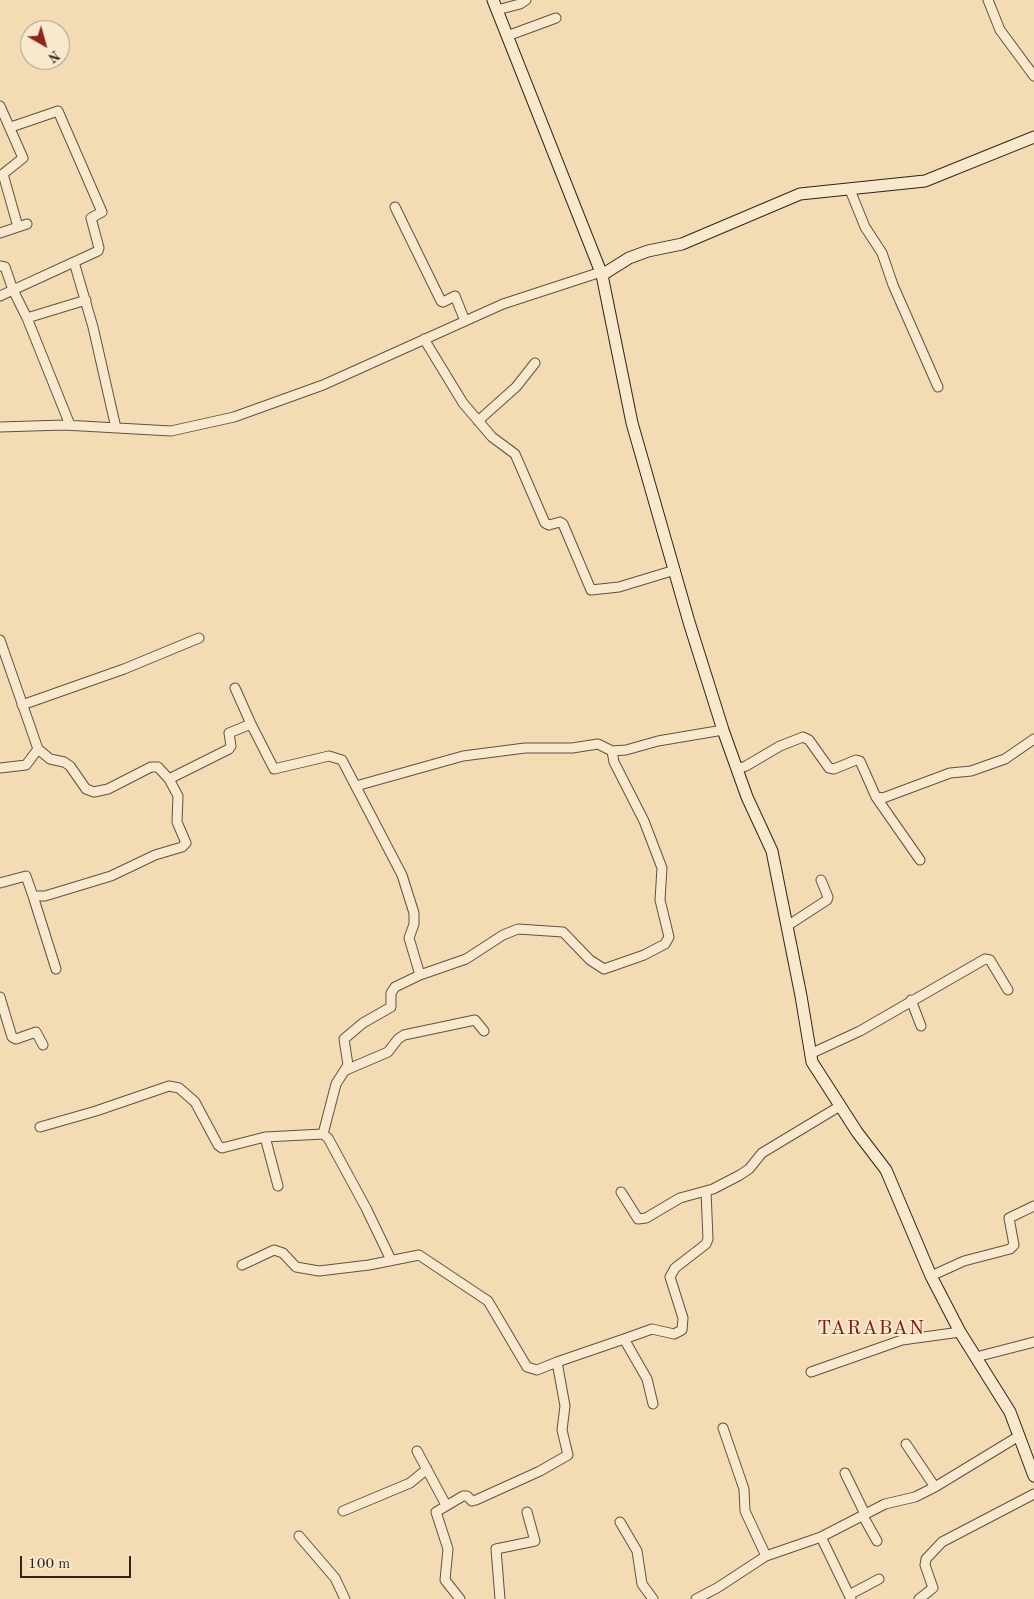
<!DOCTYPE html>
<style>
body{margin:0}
#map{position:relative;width:1034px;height:1599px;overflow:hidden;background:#f3dbb3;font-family:"Old Standard TT",serif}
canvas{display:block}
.north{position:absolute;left:20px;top:20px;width:50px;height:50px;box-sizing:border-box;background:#f7e8ce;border:1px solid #a89987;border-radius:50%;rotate:142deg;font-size:14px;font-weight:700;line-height:20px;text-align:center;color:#31231c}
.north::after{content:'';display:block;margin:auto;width:18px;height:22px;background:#8f2418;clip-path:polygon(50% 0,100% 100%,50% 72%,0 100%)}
.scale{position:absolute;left:20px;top:1556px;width:111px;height:22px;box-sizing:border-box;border:2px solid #31231c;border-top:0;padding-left:6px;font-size:15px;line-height:18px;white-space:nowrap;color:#31231c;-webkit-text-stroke:4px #f7e8ce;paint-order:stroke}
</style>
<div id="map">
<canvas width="1034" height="1599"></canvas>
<div class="north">N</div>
<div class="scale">100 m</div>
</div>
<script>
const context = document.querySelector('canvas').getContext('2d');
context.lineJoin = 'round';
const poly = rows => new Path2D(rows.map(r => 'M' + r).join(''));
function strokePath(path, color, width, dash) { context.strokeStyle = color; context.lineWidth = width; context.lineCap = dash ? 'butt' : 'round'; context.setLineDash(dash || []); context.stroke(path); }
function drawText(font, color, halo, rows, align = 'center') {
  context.font = font + ' "Old Standard TT",serif'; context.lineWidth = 4; context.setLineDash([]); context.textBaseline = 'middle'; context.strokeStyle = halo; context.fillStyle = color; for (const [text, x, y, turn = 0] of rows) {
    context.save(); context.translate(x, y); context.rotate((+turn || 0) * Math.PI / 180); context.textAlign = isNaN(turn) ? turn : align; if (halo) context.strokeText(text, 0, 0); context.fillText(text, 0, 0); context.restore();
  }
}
const street = poly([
 [988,0,1000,30,1034,76],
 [497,10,520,4,526,0],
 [507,36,556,18],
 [0,106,23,158,3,174,18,227],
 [850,190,865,227,882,253,893,285,938,387],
 [395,207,441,301,443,302,455,296,465,321],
 [0,233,27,224],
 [74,262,93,327,116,428],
 [0,266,5,267,13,290,27,318,86,300],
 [0,296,98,251,99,248,91,218,102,212,58,111,11,127],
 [27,318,70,425],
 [424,339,463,403,492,437,515,454,545,523,549,525,560,522,563,524,591,590,619,587,675,570],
 [478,421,516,387,535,363],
 [0,427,64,425,171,431,234,417,323,385,503,304,601,272],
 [0,640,38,749,50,759,64,762,70,766,86,789,94,792,108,789,151,767,158,767,169,779,178,796,177,822,186,843,182,847,155,855,111,876,45,896,33,896,26,876,0,883],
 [235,688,251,724],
 [22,705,124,669,199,638],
 [0,768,26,765,38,749],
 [737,769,746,766,780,746,803,737,809,740,829,768,834,769,856,760,860,761,876,797,883,798,950,773,971,771,1005,759,1034,739],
 [169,779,229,749,231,746,229,733,251,724,274,769,329,756,342,760,402,875,414,913,414,924,409,938,420,975],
 [356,786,463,756,525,748,572,748,598,744,612,751,626,750,658,741,723,730],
 [876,797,920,860],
 [33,896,56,969],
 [787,926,827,900,828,897,821,880],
 [0,997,12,1037,16,1039,36,1032,43,1045],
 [911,1000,921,1026],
 [810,1054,860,1031,985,959,990,960,1008,990],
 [346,1070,388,1052,398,1039,404,1035,475,1020,484,1031],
 [40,1127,96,1111,169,1086,179,1088,195,1102,218,1145,222,1148,265,1137,323,1134,328,1138,366,1208,391,1260],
 [323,1134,336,1084,348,1065,344,1039,363,1023,391,1007,391,993,395,987,420,975,466,959,503,935,518,929,563,932,590,960,604,969,644,955,665,944,669,937,660,900,662,868,644,821,614,762,612,751],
 [265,1137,278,1186],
 [621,1192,638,1219,646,1218,680,1198,713,1189,740,1175,749,1169,762,1153,840,1106],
 [242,1265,274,1250,283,1253,296,1267,319,1271,369,1265,419,1255,488,1301,527,1367,537,1370,557,1362],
 [931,1276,964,1261,1010,1249,1014,1245,1009,1218,1034,1206],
 [624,1339,652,1329,674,1334,682,1330,683,1318,670,1277,675,1268,706,1244,708,1239,706,1191],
 [976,1357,1034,1342],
 [811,1372,902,1340,960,1332],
 [723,1428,744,1489,745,1511,766,1556],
 [906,1444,935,1487],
 [417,1451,446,1505],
 [845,1473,865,1514],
 [343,1511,410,1483,427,1469],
 [863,1516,877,1541],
 [620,1522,637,1551,642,1584,653,1599],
 [299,1536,335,1578,345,1599],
 [849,1595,879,1579],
 [460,1599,445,1580,448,1549,436,1512,463,1496,467,1496,472,1501,476,1500,540,1471,568,1455,562,1430,565,1406,557,1362,624,1339,647,1379,653,1404],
 [500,1599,496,1549,535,1541,527,1512],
 [696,1599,717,1588,766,1556,821,1537],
 [851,1599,821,1537,885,1504,915,1497,935,1487,1019,1436],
 [919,1599,933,1588,925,1565,926,1559,942,1542,1034,1494]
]);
const secondary = poly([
 [493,0,602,275,632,423,689,622,723,730,747,797,772,851,801,996,812,1062,857,1132,886,1170,931,1276,960,1332,1010,1412,1034,1476],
 [602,275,629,258,648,251,682,244,800,194,925,181,1034,137]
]);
strokePath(street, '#625142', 11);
strokePath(secondary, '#31231c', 13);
strokePath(street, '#f7e8ce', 9);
strokePath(secondary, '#f7e8ce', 11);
context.letterSpacing = '1px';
drawText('20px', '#7a1f14', '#f7e8ce', [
 ["TARABAN",871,1329]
]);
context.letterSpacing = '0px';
</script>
